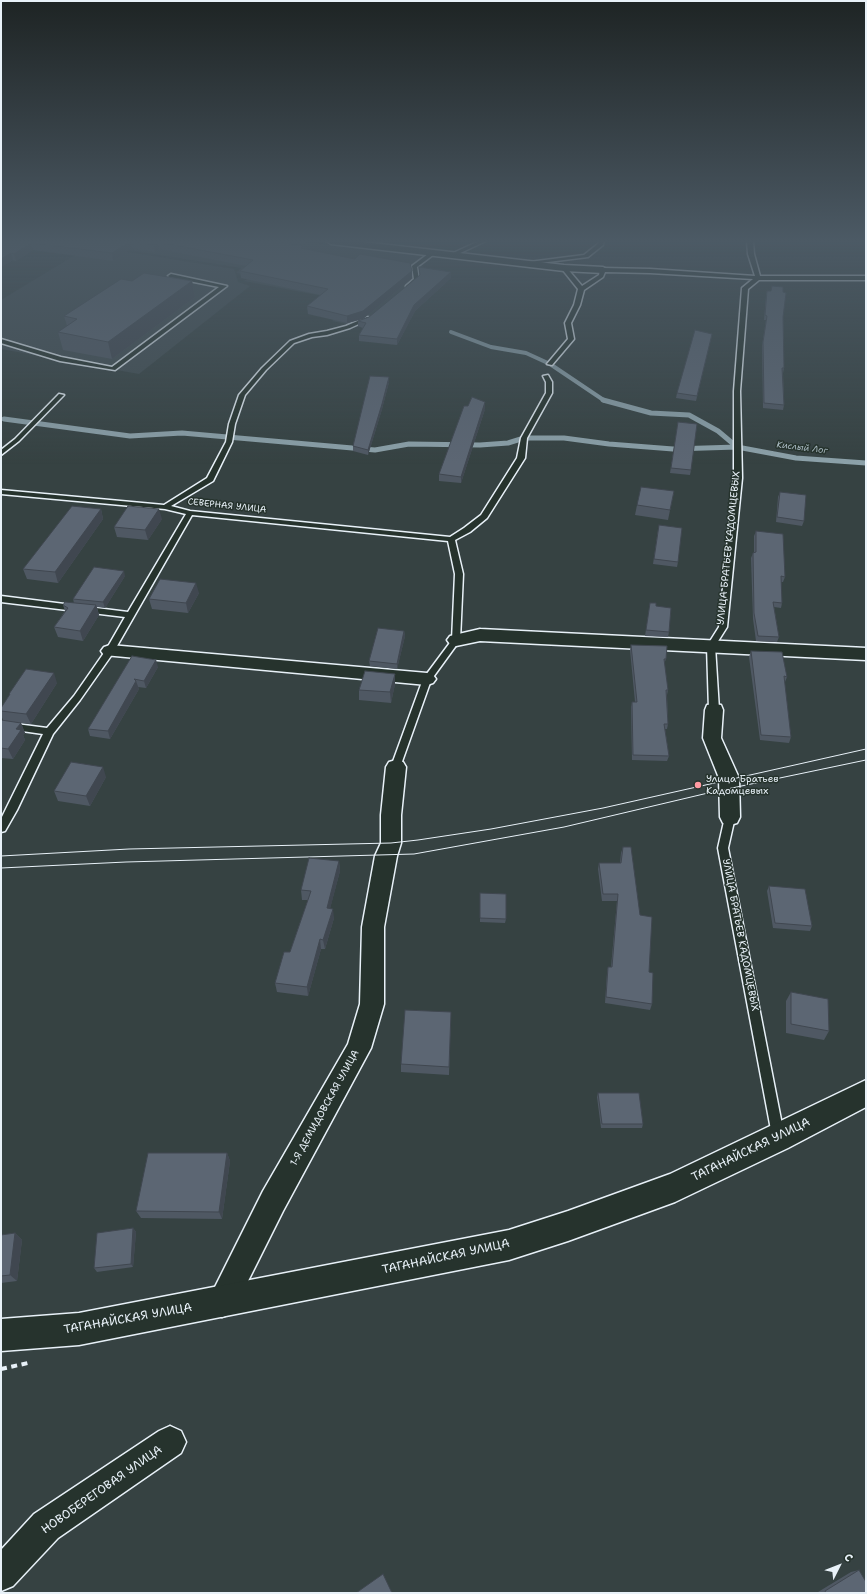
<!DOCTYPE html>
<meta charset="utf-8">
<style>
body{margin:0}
#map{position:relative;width:867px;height:1594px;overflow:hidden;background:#364242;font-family:"Shantell Sans",sans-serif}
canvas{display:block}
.frame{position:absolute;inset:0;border:2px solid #e8f1f8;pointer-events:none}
.north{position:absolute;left:819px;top:1546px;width:40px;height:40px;-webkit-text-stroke:3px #26332d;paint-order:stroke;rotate:48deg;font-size:11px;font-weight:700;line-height:16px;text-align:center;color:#e8f1f8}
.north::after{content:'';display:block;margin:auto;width:14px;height:18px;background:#e8f1f8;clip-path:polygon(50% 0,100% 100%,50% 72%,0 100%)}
</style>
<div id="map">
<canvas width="867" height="1594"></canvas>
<div class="frame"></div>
<div class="north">С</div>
</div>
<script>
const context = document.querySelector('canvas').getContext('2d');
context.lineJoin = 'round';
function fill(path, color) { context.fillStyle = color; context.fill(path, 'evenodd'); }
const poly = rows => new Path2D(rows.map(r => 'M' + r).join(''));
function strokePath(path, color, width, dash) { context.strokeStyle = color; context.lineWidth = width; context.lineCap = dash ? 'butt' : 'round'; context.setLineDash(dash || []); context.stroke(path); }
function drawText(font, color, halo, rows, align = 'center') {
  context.font = font + ' "Shantell Sans",sans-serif'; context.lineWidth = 3; context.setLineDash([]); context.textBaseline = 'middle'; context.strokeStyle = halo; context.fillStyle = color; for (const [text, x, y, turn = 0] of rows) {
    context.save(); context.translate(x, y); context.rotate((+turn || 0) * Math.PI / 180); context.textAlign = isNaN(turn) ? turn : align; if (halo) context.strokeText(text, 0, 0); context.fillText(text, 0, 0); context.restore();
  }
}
fill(poly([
 [72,241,296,241,422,255,424,278,364,328,332,321,354,302,244,281,250,276,236,273,241,268],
 [90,246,234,269,238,282,250,286,139,374,1,349,1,300]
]), '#414d51');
strokePath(poly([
 [451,332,491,347,526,353,550,364,605,401]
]), '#8ca1a9', 4);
strokePath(poly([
 [603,400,651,413,689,415,718,431,737,447],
 [4,419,130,436,182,433,375,450,409,444,480,445,508,443,524,438,564,438,609,444,673,449,737,447,796,458,866,463]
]), '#8ca1a9', 5);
const lane = poly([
 [479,241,486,241,456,255,451,254,479,241],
 [600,241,604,241,603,245,588,257,524,265,521,263,584,255,599,243,600,241],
 [747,241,753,241,754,254,760,276,866,276,866,280,759,280,748,289,740,391,742,478,727,627,715,646,719,710,714,713,709,710,707,646,719,627,734,478,734,391,742,288,753,279,650,273,605,272,603,277,584,290,580,305,571,323,574,339,552,365,547,364,568,339,565,323,574,305,578,289,562,269,562,267,566,267,582,286,599,275,600,270,603,268,650,269,755,276,748,254,747,241],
 [432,251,437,252,417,267,419,280,410,288,406,288,406,286,414,279,412,266,432,251],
 [171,274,227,286,115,370,60,361,1,343,1,339,61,357,112,367,219,287,169,277,168,276,171,274],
 [367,317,372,318,350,328,327,335,312,337,294,343,266,370,245,395,235,424,232,442,213,481,171,506,190,511,450,537,464,528,481,515,517,458,521,438,546,393,546,382,543,376,548,375,552,382,552,393,527,438,525,458,487,518,470,532,455,540,463,574,460,640,431,680,399,770,393,770,391,767,423,679,452,640,455,574,448,541,192,515,113,653,80,700,53,734,17,810,5,831,1,832,1,819,43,734,1,728,1,722,47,728,74,696,106,650,125,617,1,602,1,596,128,612,186,514,165,509,1,494,1,490,164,505,207,478,226,442,229,424,239,395,262,368,290,341,309,334,327,331,346,326,367,317],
 [59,394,64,395,19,441,1,455,1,450,15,439,59,394],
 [730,813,734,814,735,817,728,848,784,1135,783,1139,778,1141,773,1139,772,1135,718,848,725,817,726,814,730,813]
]);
const street = poly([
 [326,241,355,241,564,265,603,267,608,270,603,273,564,271,331,244,326,241],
 [480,629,866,648,866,660,480,641,456,646,450,644,447,640,450,636,480,629],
 [110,645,427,673,433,675,436,679,433,683,427,685,104,655,101,651,104,647,110,645],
 [714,704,721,705,723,710,721,738,739,778,740,817,737,823,730,825,723,823,720,817,719,778,703,738,705,710,707,705,714,704],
 [396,760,403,762,406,767,401,815,401,843,397,856,384,927,384,1004,371,1048,283,1211,232,1313,222,1317,212,1313,208,1303,212,1293,263,1191,348,1044,360,1004,362,927,375,856,381,843,381,815,386,767,389,762,396,760],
 [170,1426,181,1431,186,1442,181,1453,58,1538,13,1586,1,1591,1,1550,34,1514,159,1431,170,1426]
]);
const secondary = poly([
 [866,1080,866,1107,788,1148,675,1202,568,1241,509,1260,79,1345,1,1351,1,1319,79,1313,509,1230,568,1211,670,1174,866,1080]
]);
strokePath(lane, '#e8f1f8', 3);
strokePath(street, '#e8f1f8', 3);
strokePath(secondary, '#e8f1f8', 3);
strokePath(poly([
 [1,1369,28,1363]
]), '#e8f1f8', 4, [6, 4.5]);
fill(lane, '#26332d');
fill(street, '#26332d');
fill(secondary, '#26332d');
strokePath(poly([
 [1,856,129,849,391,843,418,840,491,829,603,808,866,749],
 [1,868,126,862,414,854,564,827,708,793,866,760]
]), '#e8f1f8', 1);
fill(poly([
 [1,241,274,241,303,246,304,249,412,278,363,319,347,323,308,314,307,306,321,295,241,278,240,271,246,266,159,249,155,252,132,248,113,261,33,250,16,261,13,260,1,267],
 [419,267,451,278,415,311,397,345,359,341,359,335,363,328,358,326,358,321,369,317,420,276],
 [132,281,192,281,195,297,112,359,63,350,58,332,67,326,64,316],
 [772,286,783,317,784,368,783,373,784,405,783,410,763,408,762,346,766,320,764,320,766,296,767,291,771,291],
 [712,334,696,401,676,398,677,393],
 [389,382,382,409,368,455,353,451,353,446],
 [485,409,461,483,439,481,439,474],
 [678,422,691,470,690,475,670,473],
 [674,491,668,520,635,515,637,505],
 [780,492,804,521,802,526,776,522,778,497],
 [101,509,103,519,58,583,27,579,23,569],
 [162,519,148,540,117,537,114,527],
 [658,530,678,562,677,567,653,564],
 [756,531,785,577,783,582,781,582,782,603,781,608,774,607,779,637,777,642,756,641,753,619,751,558,753,553,754,553,754,536],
 [125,576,105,608,97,607,99,615,83,641,58,637,54,627,65,611,63,605,74,603,73,599],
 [199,593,188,613,152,609,149,599],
 [650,603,656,606,669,632,668,637,645,636],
 [404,631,405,636,397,669,370,666,369,661],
 [631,645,666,659,664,664,668,690,667,695,668,724,667,729,665,729,669,756,667,761,632,760,631,707,632,702,635,702,630,650],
 [751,651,787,677,785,682,784,682,791,737,789,743,760,740,749,657],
 [132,656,158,667,146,688,138,687,139,689,110,739,90,736,88,729],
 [395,674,395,684,391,703,359,700,359,690],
 [57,683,31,724,21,723,25,733,23,735,25,740,13,759,1,758,1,720,3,720,1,715,1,708,9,696,9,694],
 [106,777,90,806,58,801,54,791],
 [623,847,649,972,652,1004,650,1010,605,1003,607,973,608,967,611,967,617,901,602,901,598,869,599,863,620,863,621,853],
 [339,861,340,871,330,908,334,918,325,949,321,949,308,996,277,992,275,983,290,952,308,900,302,900,301,890],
 [769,886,812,926,810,931,773,928,767,891],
 [480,893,506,919,505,923,480,922],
 [791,992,829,1031,824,1040,786,1033,786,1001],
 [451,1012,449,1075,401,1072,401,1064],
 [598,1093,643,1124,642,1128,601,1128,597,1097],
 [227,1153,230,1161,222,1219,141,1218,136,1211],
 [133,1228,136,1232,133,1267,97,1272,94,1268],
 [15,1233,22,1240,17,1281,1,1283,1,1235],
 [859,1570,866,1593,818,1593,818,1592,851,1572]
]), '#4f5863');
fill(poly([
 [131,241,132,248,113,261,112,253],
 [158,242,159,249,155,252,154,245],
 [31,243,33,250,16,261,14,254],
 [11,253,13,260,1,267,1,259],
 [412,271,412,278,363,319,347,323,347,316],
 [451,272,451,278,415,311,397,345,397,339,414,305],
 [192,281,195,297,112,359,108,342],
 [389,377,389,382,382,409,368,455,368,450],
 [485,402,485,409,461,483,461,477],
 [101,509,103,519,58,583,55,572],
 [159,509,162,519,148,540,145,530],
 [124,571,125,576,105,608,103,602],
 [196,583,199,593,188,613,186,603],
 [96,605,99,615,83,641,80,631],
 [404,631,405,636,397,669,397,664],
 [156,660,158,667,146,688,144,681],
 [54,673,57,683,31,724,26,714],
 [395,674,395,684,391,703,390,692],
 [136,681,139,689,110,739,108,731],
 [21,723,25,733,23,735,25,740,13,759,8,749,16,729],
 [103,767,106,777,90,806,86,796],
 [339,861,340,871,328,917,327,908],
 [333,909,334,918,325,949,323,940],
 [320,939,321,949,308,996,307,987],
 [227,1153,230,1161,222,1219,219,1212],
 [133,1228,136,1232,133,1267,131,1264],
 [15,1233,22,1240,17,1281,10,1275]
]), '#404750');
const building = poly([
 [1,241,274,241,303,246,301,248,355,259,360,254,410,263,412,271,363,311,347,316,307,306,328,289,240,271,253,260,158,242,154,245,131,241,112,253,31,243,14,254,11,253,1,259,1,241],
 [419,267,451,272,414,305,397,339,359,335,366,323,358,321,369,317,420,275,419,267],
 [144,273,192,281,108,342,58,332,77,319,64,316,121,279,132,281,144,273],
 [772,286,783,287,783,292,786,293,783,317,784,368,782,368,784,405,764,403,763,342,767,316,765,315,767,291,771,291,772,286],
 [695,330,712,334,697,396,677,393,695,330],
 [370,376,389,377,382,404,368,450,353,446,370,376],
 [472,397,485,402,461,477,439,474,464,406,468,406,472,397],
 [678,422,697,424,691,470,671,468,678,422],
 [641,487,674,491,670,510,637,505,641,487],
 [780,492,806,495,804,521,777,517,780,492],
 [72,506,101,509,55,572,23,569,72,506],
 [128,506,159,509,145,530,114,527,128,506],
 [659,525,682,528,678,562,654,559,659,525],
 [756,531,783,534,785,577,781,576,782,603,773,602,779,637,758,636,754,613,753,553,756,552,756,531],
 [94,567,124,571,103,602,73,599,94,567],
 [160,579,196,583,186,603,149,599,160,579],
 [65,602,96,605,80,631,54,627,68,608,63,605,65,602],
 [650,603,656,603,656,606,671,608,669,632,646,630,650,603],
 [378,628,404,631,397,664,369,661,378,628],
 [631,645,667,646,666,659,664,659,668,690,666,690,668,724,664,724,669,756,633,755,632,702,637,702,631,645],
 [751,651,782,652,787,677,784,676,791,737,761,735,751,651],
 [132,656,156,660,144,681,134,679,136,681,108,731,88,729,132,656],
 [26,669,54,673,26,714,1,711,1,708,10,694,9,694,26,669],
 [365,671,395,674,390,692,359,690,365,671],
 [1,720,21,723,16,729,21,730,8,749,1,748,1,720],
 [71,762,103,767,86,796,54,791,71,762],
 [623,847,631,847,640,915,652,917,649,972,653,973,652,1004,606,997,608,967,612,967,618,894,603,894,599,863,621,863,623,847],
 [309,858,339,861,327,908,333,909,323,940,320,939,307,987,275,983,284,952,290,952,311,891,301,890,309,858],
 [769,886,805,889,812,926,775,923,769,886],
 [480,893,506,894,506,919,480,918,480,893],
 [791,992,828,999,829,1031,791,1024,791,992],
 [405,1010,451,1012,449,1067,401,1064,405,1010],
 [598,1093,639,1093,643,1124,602,1124,598,1093],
 [148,1153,227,1153,219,1212,136,1211,148,1153],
 [133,1228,131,1264,94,1268,97,1233,133,1228],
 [15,1233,10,1275,1,1276,1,1235,15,1233],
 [859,1570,866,1582,866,1593,826,1593,825,1591,859,1570],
 [383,1574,392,1593,356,1593,383,1574]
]);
fill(building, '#5c6673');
strokePath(building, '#404750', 1);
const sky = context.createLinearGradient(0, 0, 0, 464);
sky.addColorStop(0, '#1e2424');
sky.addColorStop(0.52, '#4c5a65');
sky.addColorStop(1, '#4c5a6500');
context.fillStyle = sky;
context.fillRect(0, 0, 867, 464);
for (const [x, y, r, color] of [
 [698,785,4,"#ff9aa2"]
]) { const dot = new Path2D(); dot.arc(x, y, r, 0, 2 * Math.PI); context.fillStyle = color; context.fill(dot); strokePath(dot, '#26332d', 1.5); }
drawText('italic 9px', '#abbcc4', '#26332d', [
 ["Кислый Лог",802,448,7]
]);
drawText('9px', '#e8f1f8', '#26332d', [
 ["СЕВЕРНАЯ УЛИЦА",227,506,6]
]);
drawText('10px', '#e8f1f8', '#26332d', [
 ["УЛИЦА БРАТЬЕВ КАДОМЦЕВЫХ",729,548,-84],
 ["УЛИЦА БРАТЬЕВ КАДОМЦЕВЫХ",740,935,79],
 ["1-Я ДЕМИДОВСКАЯ УЛИЦА",325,1108,-61]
]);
drawText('10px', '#e8f1f8', '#26332d', [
 ["Улица Братьев",706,779],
 ["Кадомцевых",706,791]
], 'left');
drawText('12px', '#e8f1f8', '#26332d', [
 ["ТАГАНАЙСКАЯ УЛИЦА",751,1150,-26],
 ["ТАГАНАЙСКАЯ УЛИЦА",446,1257,-12],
 ["ТАГАНАЙСКАЯ УЛИЦА",128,1319,-10],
 ["НОВОБЕРЕГОВАЯ УЛИЦА",102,1490,-35]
]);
</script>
